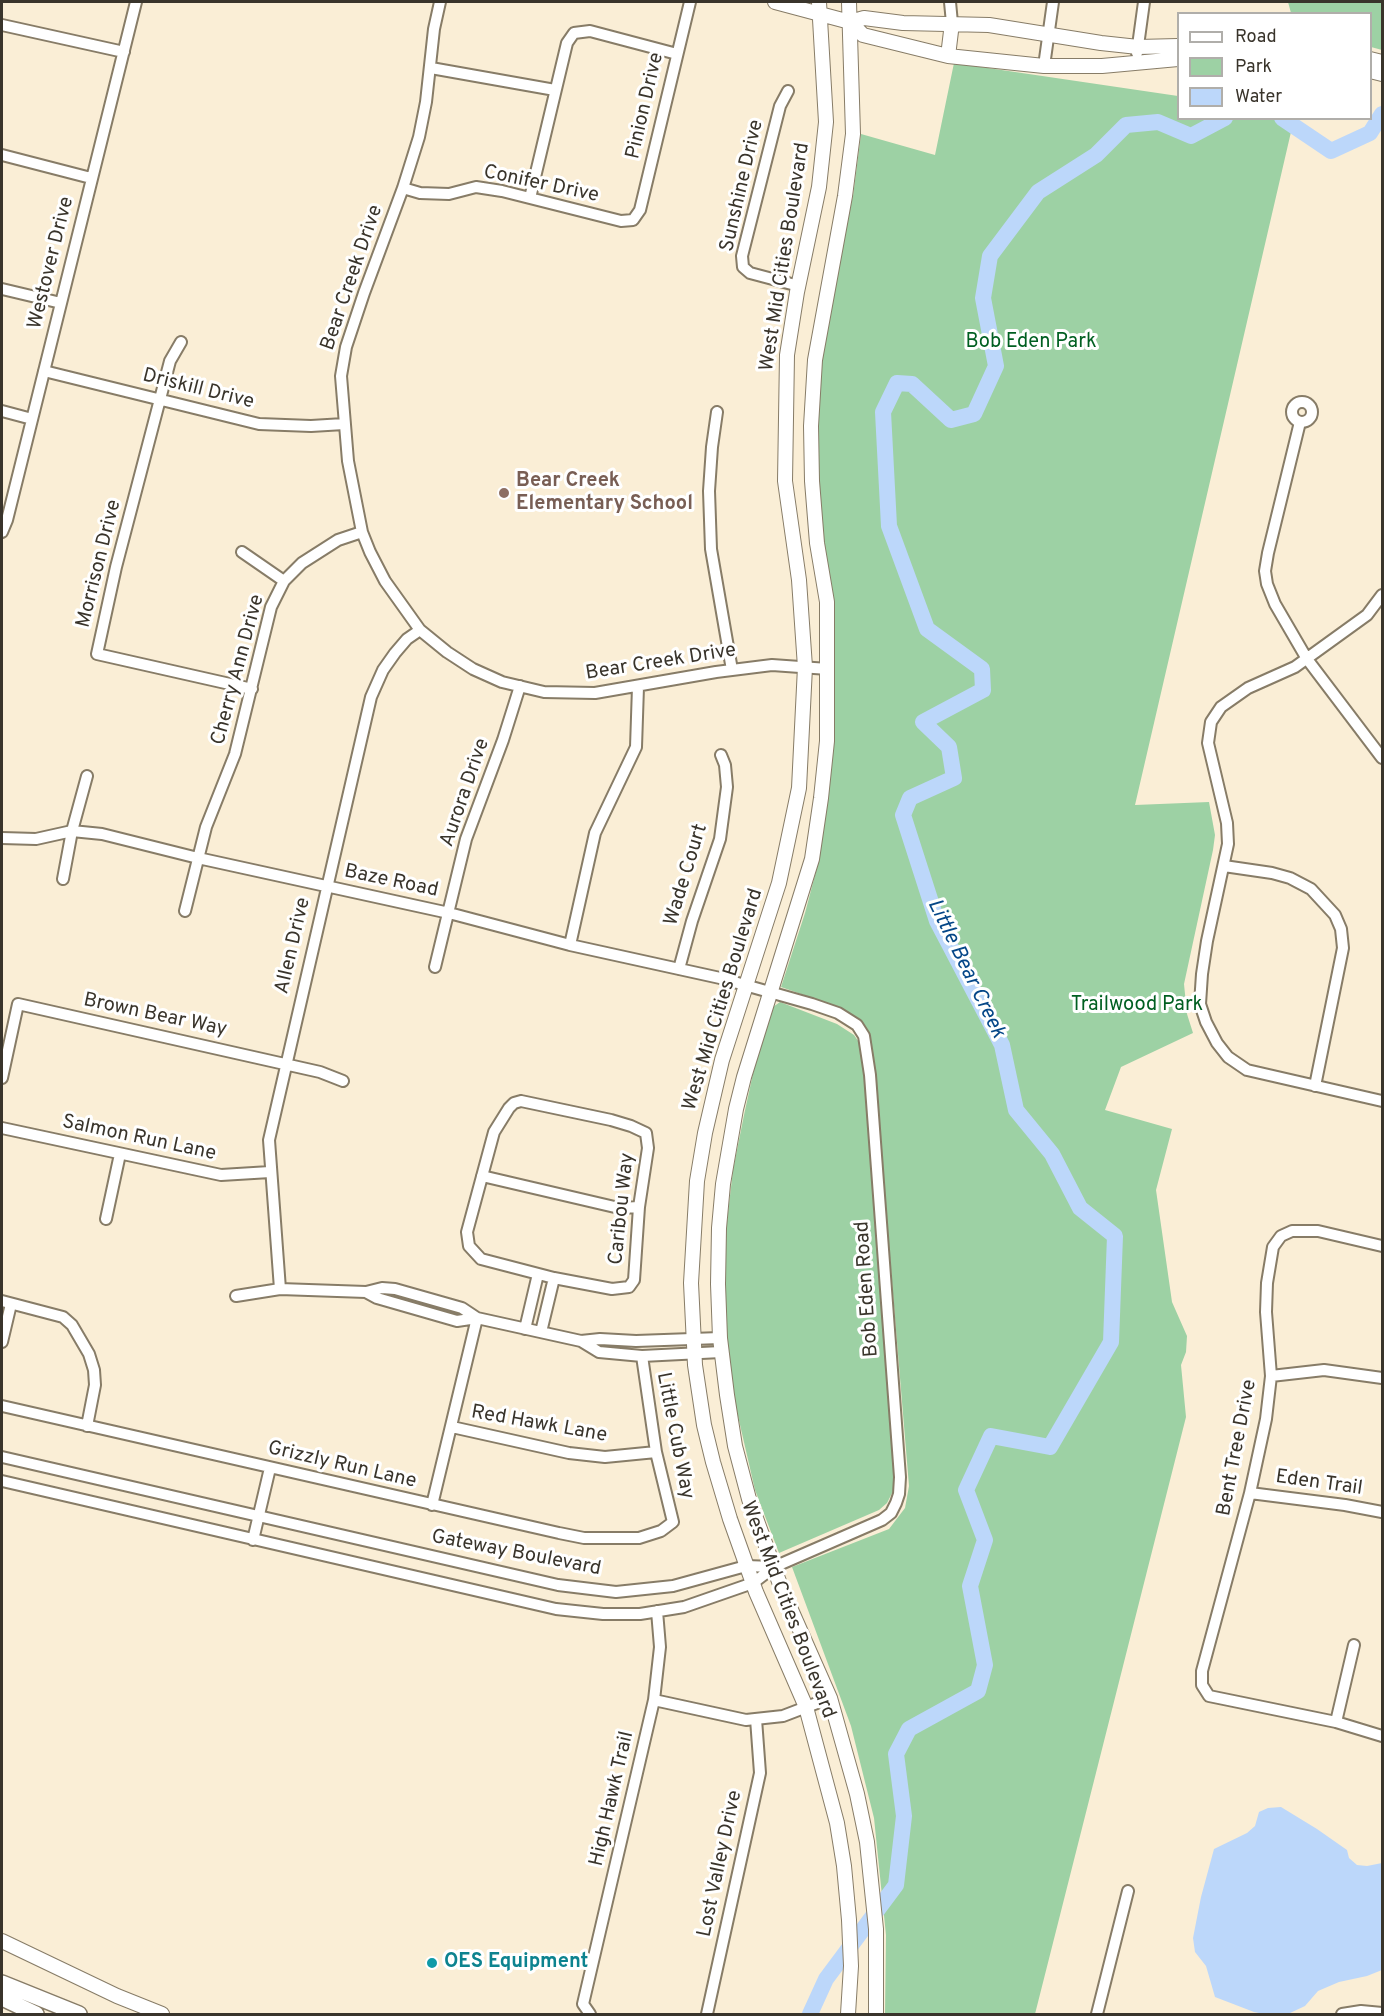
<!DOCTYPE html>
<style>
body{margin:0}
#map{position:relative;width:1384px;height:2016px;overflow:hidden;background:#faeed6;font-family:Overpass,sans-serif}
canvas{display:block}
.frame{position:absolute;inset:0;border:3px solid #39342b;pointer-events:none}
.legend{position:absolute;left:1177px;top:12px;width:195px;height:108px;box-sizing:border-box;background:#fff;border:2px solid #b0aeaa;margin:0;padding:8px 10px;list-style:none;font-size:18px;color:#39342b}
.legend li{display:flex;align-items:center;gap:12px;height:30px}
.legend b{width:30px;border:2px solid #b0aeaa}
</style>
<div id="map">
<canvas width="1384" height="2016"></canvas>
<div class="frame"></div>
<ul class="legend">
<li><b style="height:8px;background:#fff"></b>Road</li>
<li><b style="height:16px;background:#9dd1a4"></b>Park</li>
<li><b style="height:16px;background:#bcd7fa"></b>Water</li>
</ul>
</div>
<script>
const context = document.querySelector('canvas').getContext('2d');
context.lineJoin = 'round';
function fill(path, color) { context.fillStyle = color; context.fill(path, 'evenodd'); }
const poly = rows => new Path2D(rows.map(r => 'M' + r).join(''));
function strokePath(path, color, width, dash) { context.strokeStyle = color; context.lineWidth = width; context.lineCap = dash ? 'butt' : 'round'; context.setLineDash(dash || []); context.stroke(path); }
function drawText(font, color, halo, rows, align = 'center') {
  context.font = font + ' Overpass,sans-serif'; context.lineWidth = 6; context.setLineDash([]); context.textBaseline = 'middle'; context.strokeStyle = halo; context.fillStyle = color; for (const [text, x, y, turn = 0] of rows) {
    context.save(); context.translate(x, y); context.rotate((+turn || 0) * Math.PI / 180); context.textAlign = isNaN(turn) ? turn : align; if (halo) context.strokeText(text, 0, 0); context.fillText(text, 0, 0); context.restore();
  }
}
fill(poly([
 [1288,2,1382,2,1382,50,1371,47,1370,14,1291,13],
 [954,63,1178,96,1178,118,1294,119,1135,805,1209,802,1215,835,1213,850,1184,984,1187,1014,1193,1033,1121,1067,1105,1110,1172,1129,1156,1190,1172,1302,1187,1336,1186,1352,1181,1365,1186,1417,1035,2014,885,2014,886,1935,874,1818,851,1726,792,1567,889,1529,905,1508,909,1486,874,1065,866,1031,859,1020,841,1008,781,987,805,913,819,860,828,799,833,741,834,670,830,596,816,481,819,360,830,297,853,196,861,134,935,155],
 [780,1002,837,1024,854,1035,861,1045,865,1060,896,1468,895,1485,892,1493,887,1503,879,1510,779,1553,755,1490,732,1390,727,1348,724,1284,726,1230,733,1170,744,1115,754,1069,773,1007]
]), '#9dd1a4');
fill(poly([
 [1281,1807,1317,1829,1347,1850,1349,1858,1357,1865,1367,1866,1382,1863,1382,1970,1367,1976,1339,1982,1318,1991,1305,2006,1290,2013,1264,2014,1254,2012,1215,1997,1206,1966,1195,1952,1193,1938,1201,1897,1214,1849,1247,1833,1255,1826,1259,1812,1268,1808]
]), '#bcd7fa');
strokePath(poly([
 [1282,118,1331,151,1370,133,1382,114],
 [810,2014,826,1979,896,1885,904,1816,896,1754,909,1729,978,1691,985,1665,970,1586,985,1540,966,1490,991,1436,1050,1447,1111,1342,1115,1236,1080,1208,1052,1154,1016,1110,1002,1045,937,921,903,815,910,798,954,778,949,747,923,722,983,690,982,669,927,629,889,526,883,412,897,383,912,384,951,420,974,414,996,366,983,298,990,256,1038,192,1096,155,1126,125,1158,122,1191,136,1225,118]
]), '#bcd7fa', 16);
const minor = poly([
 [440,2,434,29,426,102,419,137,403,188,364,293,346,347,341,376,348,461,362,532,370,552,385,581,420,630,447,652,473,669,502,682,544,692,595,693,716,672,772,665,828,669],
 [950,2,952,23],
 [2,25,124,52],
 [1137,53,1144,2],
 [1044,66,1053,2],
 [431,68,555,90],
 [788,91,780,106,742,256,743,267,750,273,799,286],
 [2,155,91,178],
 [403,188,420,193,449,194,476,187,502,191,621,221,633,220,640,210,690,2],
 [530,198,567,43,574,33,590,31,677,54],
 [2,289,61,303],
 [181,342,170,361,116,567,97,654,252,689],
 [44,371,259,424,311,426,344,424],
 '1292 412a10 10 0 1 1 20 0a10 10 0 1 1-20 0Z',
 [2,411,32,419],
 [717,412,712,447,709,491,711,549,732,670],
 [1300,422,1268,553,1265,571,1267,584,1275,604,1307,659,1382,758],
 [2,532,7,520,136,2],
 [242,552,284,581],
 [1382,595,1367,615,1295,667,1248,688,1221,707,1211,722,1208,743,1227,823,1228,844,1207,941,1202,974,1200,1004,1206,1022,1217,1043,1228,1057,1247,1070,1382,1101],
 [2,838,36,839,72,831,102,834,198,858,449,913,570,945,720,978,812,1004,838,1013,857,1025,864,1036,870,1075,900,1477,899,1494,896,1503,891,1513,882,1520,774,1567,753,1583,684,1607,640,1614,603,1614,556,1609,2,1481],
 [1224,866,1272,873,1290,878,1311,889,1335,915,1341,929,1343,948,1315,1086],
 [63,879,72,831,87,776],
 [185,911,206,827,235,754,271,607,284,581,302,563,338,540,362,532],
 [570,945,595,833,636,747,638,687],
 [435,967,466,839,503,740,520,686],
 [679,969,692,921,720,839,727,787,725,765,721,755],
 [2,1078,18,1004,320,1072,343,1081],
 [521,1101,611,1120,631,1126,646,1133,648,1148,639,1207,634,1280,629,1287,612,1289,554,1278,481,1259,469,1246,467,1232,494,1132,509,1108,514,1103,521,1101],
 [2,1128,221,1175,270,1172],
 [482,1176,619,1208,639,1207],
 [106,1219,120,1154],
 [1382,1246,1318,1231,1292,1231,1281,1236,1273,1247,1267,1283,1266,1312,1271,1376,1266,1419,1250,1493,1202,1671,1202,1685,1209,1696,1336,1722,1382,1736],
 [280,1289,269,1140,371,697,383,670,395,653,407,639,420,630],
 [366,1292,377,1298,457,1321,477,1318,581,1341,600,1339,636,1341,720,1338],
 [236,1296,280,1289,366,1292,382,1288,395,1289,462,1308,477,1318],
 [2,1301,63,1317,72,1325,89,1354,94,1370,95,1385,87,1426],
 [525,1329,538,1274],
 [541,1332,554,1278],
 [581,1341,599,1352,642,1356,721,1352],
 [2,1342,11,1304],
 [1271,1376,1324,1370,1382,1378],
 [2,1406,559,1533,584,1538,639,1538,661,1531,673,1522,656,1452,642,1356],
 [452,1427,569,1453,605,1457,656,1452],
 [2,1457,558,1585,616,1592,673,1586,746,1566,774,1567],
 [1250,1493,1345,1505,1382,1512],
 [432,1505,477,1318],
 [253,1540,270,1468],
 [654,1700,746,1720,783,1716,830,1698],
 [1336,1722,1354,1645],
 [590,2014,583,2004,654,1700,660,1647,657,1611],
 [707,2014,760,1773,756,1719],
 [1097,2014,1128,1891],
 [1342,2014,1361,2011,1382,2013]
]);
const major = poly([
 [775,2,850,22,863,35,948,56,1044,66,1102,66,1178,59],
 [819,2,826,122,819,187,797,292,787,355,785,481,799,580,805,667,799,788,779,883,722,1060,705,1133,697,1181,691,1283,695,1365,704,1425,713,1462,730,1519,756,1592,806,1707,837,1823,844,1866,849,1920,851,1966,848,2014],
 [849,2,853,134,845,196,815,360,811,426,812,481,817,543,827,602,827,741,821,798,812,859,744,1077,736,1109,723,1184,719,1228,718,1284,720,1338,727,1395,735,1446,749,1499,781,1587,830,1698,857,1794,867,1842,876,1929,876,2014],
 [850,22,864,18,903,23,989,25,1101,43,1138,47,1178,46],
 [948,56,952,23],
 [1370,59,1382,62],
 [1370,71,1382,74],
 [2,1941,117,1996,162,2014]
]);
const highway = poly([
 [2,1983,79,2014],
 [2,1998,36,2014]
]);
strokePath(minor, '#877c67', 14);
strokePath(major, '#877c67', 16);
strokePath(highway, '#877c67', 18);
strokePath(minor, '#fff', 10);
strokePath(major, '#fff', 14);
strokePath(highway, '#fff', 15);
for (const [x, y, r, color] of [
 [504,493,6,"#8d6e63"],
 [432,1963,6,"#0f9aa8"]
]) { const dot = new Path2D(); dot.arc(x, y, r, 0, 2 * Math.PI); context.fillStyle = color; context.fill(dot); strokePath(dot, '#fff', 2); }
drawText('20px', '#39342b', '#fff', [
 ["Pinion Drive",646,106,-77],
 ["Conifer Drive",541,185,12],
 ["Sunshine Drive",743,186,-77],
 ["West Mid Cities Boulevard",786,257,-81],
 ["Westover Drive",52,263,-76],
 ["Bear Creek Drive",353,278,-71],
 ["Driskill Drive",198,390,14],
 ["Morrison Drive",100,564,-76],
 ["Bear Creek Drive",661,663,-9],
 ["Cherry Ann Drive",239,670,-75],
 ["Aurora Drive",466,793,-71],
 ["Wade Court",687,875,-73],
 ["Baze Road",391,882,12],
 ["Allen Drive",294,946,-77],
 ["West Mid Cities Boulevard",724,1000,-73],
 ["Brown Bear Way",155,1016,12],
 ["Salmon Run Lane",139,1139,12],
 ["Caribou Way",623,1209,-84],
 ["Bob Eden Road",868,1289,-94],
 ["Red Hawk Lane",539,1425,10],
 ["Little Cub Way",674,1436,79],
 ["Bent Tree Drive",1238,1448,-79],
 ["Grizzly Run Lane",342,1466,13],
 ["Eden Trail",1319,1484,8],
 ["Gateway Boulevard",516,1554,11],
 ["West Mid Cities Boulevard",787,1610,69],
 ["High Hawk Trail",613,1799,-77],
 ["Lost Valley Drive",721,1864,-78]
]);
drawText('20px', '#005f21', '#fff', [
 ["Bob Eden Park",1031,343],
 ["Trailwood Park",1137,1006]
]);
drawText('bold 20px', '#785e54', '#fff', [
 ["Bear Creek",516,482],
 ["Elementary School",516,505]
], 'left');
drawText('bold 20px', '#0d838f', '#fff', [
 ["OES Equipment",444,1963]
], 'left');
drawText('italic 21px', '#054788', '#fff', [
 ["Little Bear Creek",965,969,64]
]);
</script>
